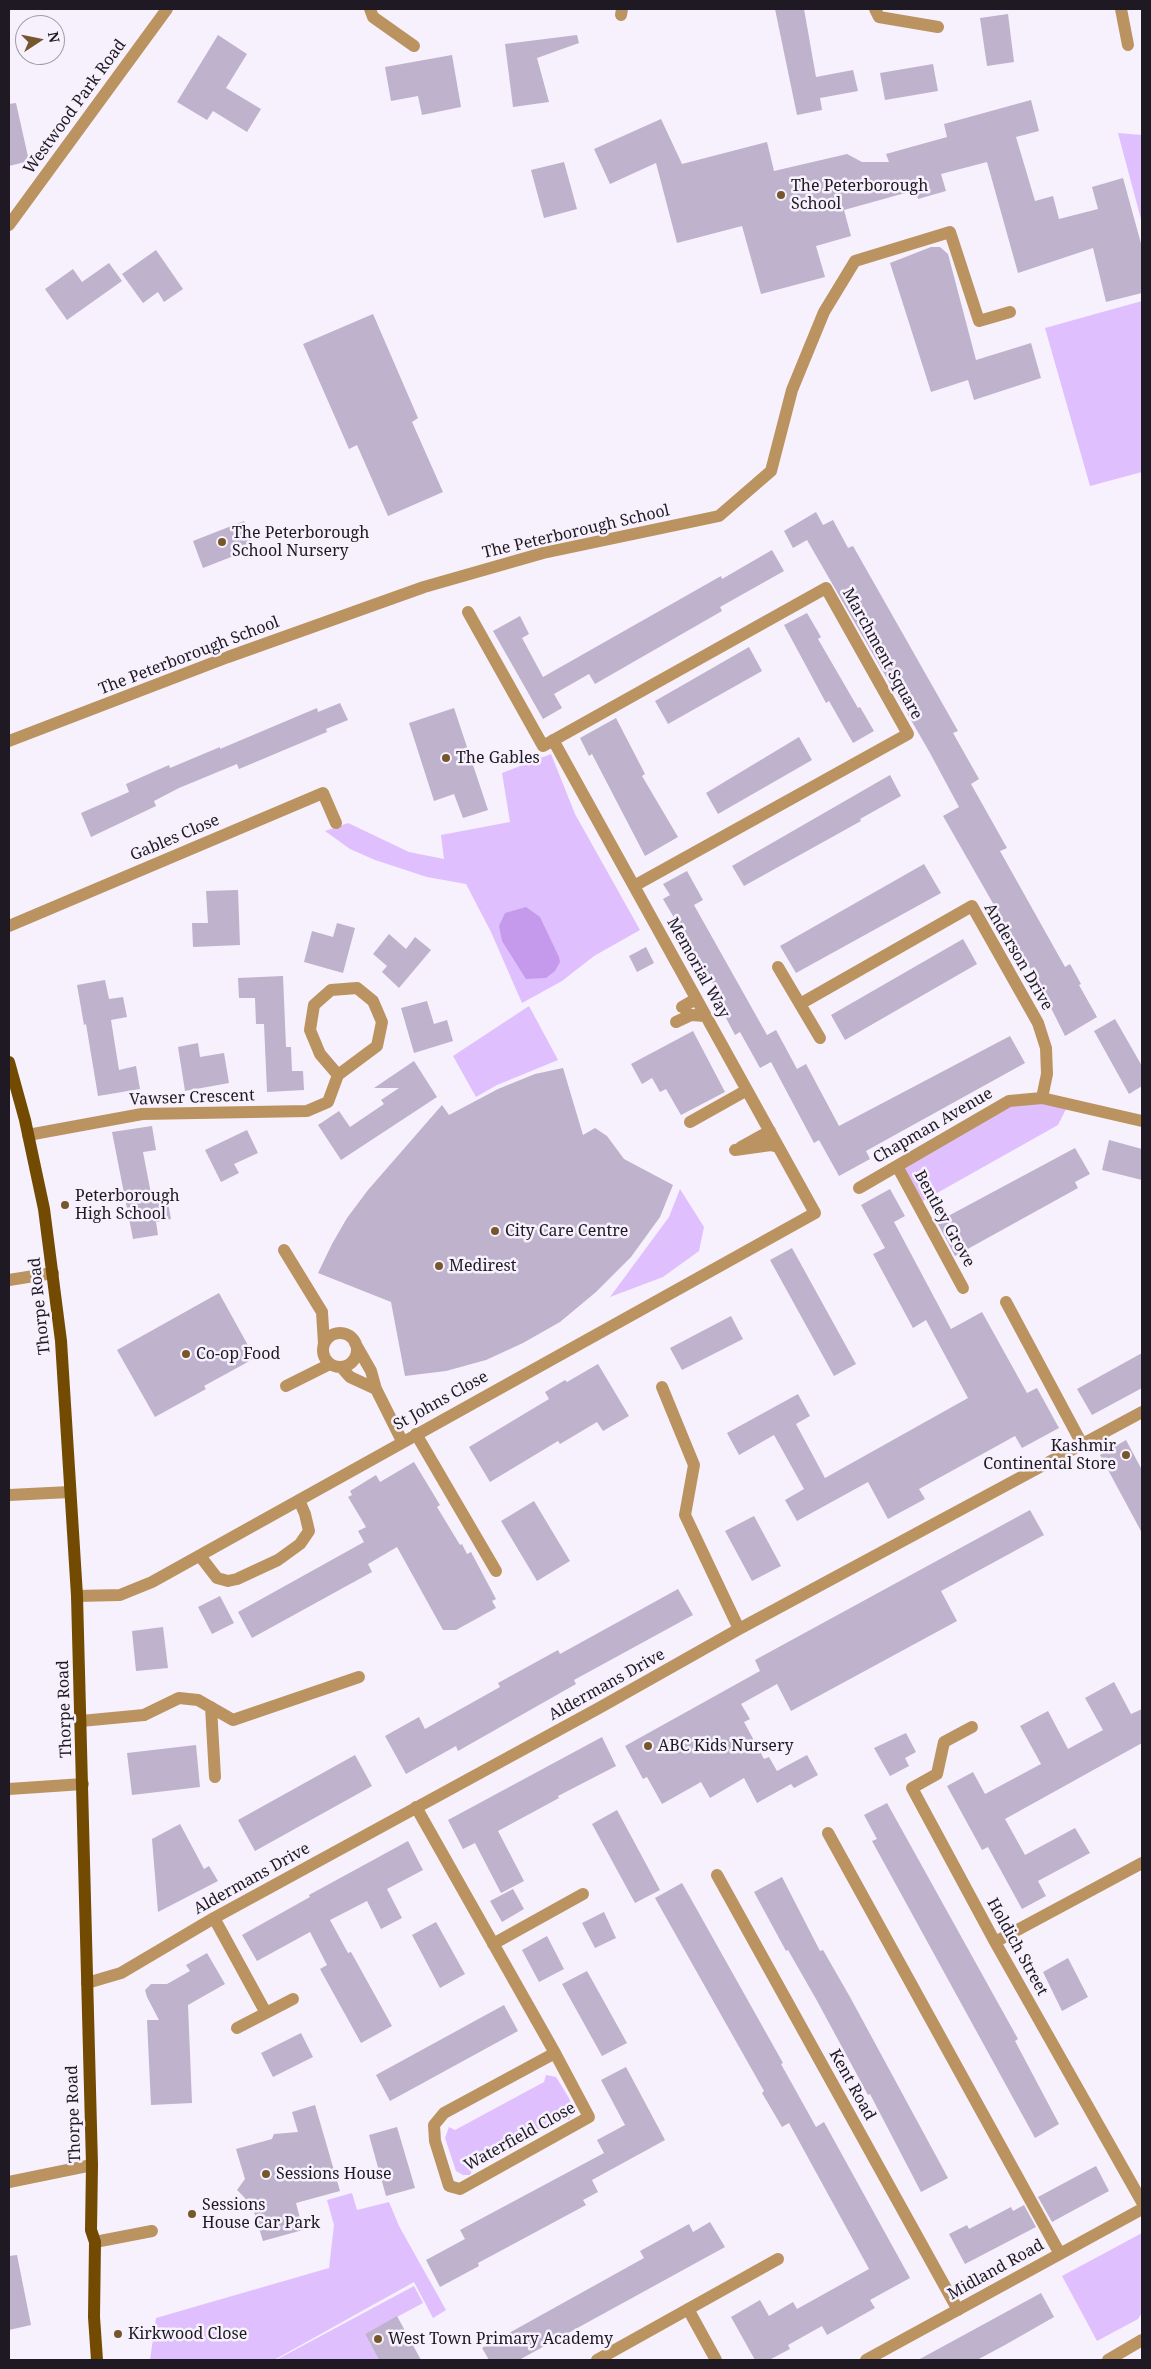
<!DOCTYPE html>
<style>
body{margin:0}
#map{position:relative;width:1151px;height:2369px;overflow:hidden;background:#f6f1fc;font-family:"Noto Serif",serif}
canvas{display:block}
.frame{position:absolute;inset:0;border:10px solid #1e1922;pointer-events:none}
.north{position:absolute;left:15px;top:15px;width:50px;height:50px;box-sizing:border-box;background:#f6f1fc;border:1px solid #a09ba5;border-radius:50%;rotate:79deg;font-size:14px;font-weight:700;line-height:20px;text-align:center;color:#1e1922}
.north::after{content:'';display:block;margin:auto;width:18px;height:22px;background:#76562c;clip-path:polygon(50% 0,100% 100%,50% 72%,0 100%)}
</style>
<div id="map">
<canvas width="1151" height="2369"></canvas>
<div class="frame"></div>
<div class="north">N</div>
</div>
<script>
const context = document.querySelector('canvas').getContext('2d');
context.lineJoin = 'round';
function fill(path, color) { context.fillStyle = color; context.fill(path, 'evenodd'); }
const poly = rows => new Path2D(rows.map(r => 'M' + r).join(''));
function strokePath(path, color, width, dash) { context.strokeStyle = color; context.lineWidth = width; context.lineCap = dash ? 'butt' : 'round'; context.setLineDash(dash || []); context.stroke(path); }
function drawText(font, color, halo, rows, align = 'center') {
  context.font = font + ' "Noto Serif",serif'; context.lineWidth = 5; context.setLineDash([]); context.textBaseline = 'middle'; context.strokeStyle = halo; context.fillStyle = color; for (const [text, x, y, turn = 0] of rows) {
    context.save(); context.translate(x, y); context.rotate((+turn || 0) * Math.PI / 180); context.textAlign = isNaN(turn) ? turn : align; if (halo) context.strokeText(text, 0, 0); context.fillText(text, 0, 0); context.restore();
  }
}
fill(poly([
 [1118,133,1142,135,1142,223],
 [1142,301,1142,472,1090,486,1045,328],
 [551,754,575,814,640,930,594,956,562,981,522,1003,491,932,466,884,427,877,375,860,350,849,325,831,348,823,409,852,444,859,441,835,510,822,502,773],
 [529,1006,558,1060,497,1085,476,1097,453,1056],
 [1043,1102,1067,1107,1058,1125,921,1202,903,1168,1010,1105],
 [680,1189,704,1227,699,1251,663,1277,610,1297,669,1217],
 [546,2075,556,2077,569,2098,573,2110,569,2120,564,2117,474,2165,470,2175,463,2175,456,2171,445,2138,449,2127,455,2130,544,2082],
 [352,2193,357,2210,389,2202,399,2226,446,2310,433,2318,414,2282,274,2360,150,2360,156,2318,329,2268,334,2225,327,2200],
 [1142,2233,1142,2313,1138,2319,1097,2341,1062,2276],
 [414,2286,423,2303,365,2334,379,2360,276,2360]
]), '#e0bffe');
fill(poly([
 [526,907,540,917,559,957,560,962,555,971,546,978,526,979,502,941,499,926,505,913]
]), '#c59aec');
fill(poly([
 [775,9,804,9,816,77,853,70,858,91,820,98,822,110,797,115],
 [1008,14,1014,62,987,66,980,18],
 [218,35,247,54,226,88,261,109,247,132,213,111,207,120,177,102],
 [577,35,579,43,537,58,549,102,513,107,505,44],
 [452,55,461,107,422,115,418,96,391,101,385,67],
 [933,64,938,91,885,100,880,73],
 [1031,100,1039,131,1016,137,1035,201,1053,196,1059,219,1098,209,1092,187,1123,178,1142,247,1142,293,1106,302,1093,248,1018,273,987,162,941,174,946,191,918,199,916,190,844,210,851,236,816,246,825,277,761,294,742,226,677,243,656,163,610,184,594,149,661,119,682,164,767,142,774,171,847,154,862,162,889,162,886,154,947,137,944,124],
 [16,103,29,161,9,166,9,104],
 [564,162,577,209,544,218,531,170],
 [931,247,940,247,948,254,976,360,1031,343,1041,378,974,400,968,380,931,392,890,263],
 [156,250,183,289,164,302,158,292,143,303,122,274],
 [109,263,122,281,67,320,45,289,73,269,82,282],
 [373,314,418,418,412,422,443,492,388,516,357,445,349,449,303,344],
 [816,512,823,525,833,520,848,548,853,546,958,731,953,733,979,779,971,784,1007,848,1000,851,1065,967,1070,964,1081,984,1079,985,1097,1017,1065,1036,1038,982,943,816,959,807,930,753,807,540,793,548,784,531],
 [244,521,254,548,203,568,193,541],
 [772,550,784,571,720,607,722,611,595,684,589,674,554,694,562,708,543,719,493,631,520,616,529,634,522,638,543,677,721,576,722,579],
 [807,613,821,637,818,639,858,708,860,707,874,731,853,743,829,701,826,703,784,625],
 [749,647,762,671,668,724,655,701],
 [340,703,348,720,326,729,327,732,239,769,237,764,179,788,154,801,156,806,91,837,81,813,129,792,126,784,169,765,170,768,220,747,220,749,317,708,318,712],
 [454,708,488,810,463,818,454,794,434,801,409,723],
 [616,718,645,774,642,776,678,837,645,856,592,754,589,756,580,738],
 [799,737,812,760,718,814,706,793],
 [890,775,901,796,860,819,861,821,744,886,732,866],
 [924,864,941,893,796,973,780,946],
 [687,871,703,900,694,905,767,1035,776,1030,797,1069,806,1064,839,1126,1010,1036,1025,1063,866,1151,870,1159,839,1176,819,1140,814,1143,771,1062,760,1068,740,1032,735,1035,716,999,720,996,663,899,670,895,663,884],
 [238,890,240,945,193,947,192,923,208,923,206,891],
 [337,923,355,928,343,973,304,962,312,931,333,937],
 [389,934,406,949,415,937,431,950,399,988,382,972,387,966,373,954],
 [963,939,977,964,845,1040,831,1015],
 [646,947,654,963,637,972,629,956],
 [283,976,286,1047,291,1047,292,1071,303,1071,304,1090,267,1092,264,1024,256,1024,255,998,239,998,238,978],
 [105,980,109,999,123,997,127,1017,111,1020,119,1070,136,1066,140,1089,98,1096,86,1024,84,1025,77,985],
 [427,1001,434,1024,447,1020,453,1041,414,1053,401,1008],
 [1115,1019,1142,1066,1142,1086,1129,1094,1094,1031],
 [693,1031,725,1092,681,1115,666,1089,660,1092,652,1078,642,1084,631,1064],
 [198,1043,200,1057,224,1053,229,1083,185,1091,178,1047],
 [414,1061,437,1097,341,1160,318,1125,339,1111,350,1127,384,1104,381,1100,399,1088,374,1088],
 [563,1068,583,1135,595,1128,607,1136,624,1159,673,1185,660,1217,631,1257,596,1292,560,1322,523,1343,486,1360,446,1371,405,1376,391,1302,318,1273,332,1244,347,1218,368,1190,442,1105,449,1115,498,1089,535,1074],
 [152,1126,156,1150,143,1152,152,1199,167,1197,171,1219,156,1222,158,1235,133,1239,112,1132],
 [247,1130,258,1153,234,1164,239,1173,221,1182,205,1150],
 [1109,1140,1142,1149,1142,1180,1102,1170],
 [1075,1148,1090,1174,1075,1182,1078,1188,955,1256,937,1222],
 [890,1189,905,1216,894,1222,951,1329,982,1312,1027,1393,1037,1388,1059,1428,1022,1448,1015,1436,919,1489,925,1499,888,1519,868,1482,797,1521,785,1500,804,1489,774,1435,739,1455,727,1433,798,1394,810,1416,796,1424,825,1478,968,1398,926,1320,913,1328,873,1254,885,1248,861,1205],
 [792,1248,856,1364,834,1376,770,1260],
 [219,1293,255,1358,204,1386,206,1389,155,1417,117,1350],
 [731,1316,743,1339,682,1370,670,1348],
 [1142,1353,1142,1388,1092,1415,1077,1389],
 [598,1364,629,1416,603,1431,597,1422,560,1444,558,1441,490,1482,469,1447,549,1399,545,1392,565,1380,567,1382],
 [1126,1440,1142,1470,1142,1533,1100,1455],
 [414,1462,440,1505,437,1507,460,1545,462,1544,467,1554,471,1552,496,1599,492,1601,496,1608,456,1630,443,1630,397,1547,368,1564,372,1572,252,1638,238,1612,364,1542,358,1531,366,1527,348,1497,352,1495,350,1491,376,1475,380,1482],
 [534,1501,570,1561,537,1581,501,1521],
 [1030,1510,1044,1535,941,1591,957,1621,791,1711,777,1684,741,1704,750,1719,744,1722,764,1759,769,1757,777,1771,807,1755,818,1775,794,1788,791,1784,757,1803,744,1778,710,1798,701,1782,662,1804,647,1777,643,1779,625,1746,760,1671,755,1660],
 [754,1516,781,1566,752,1581,725,1531],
 [678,1589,693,1615,574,1680,576,1684,458,1751,456,1746,406,1774,385,1736,419,1717,425,1729,500,1687,498,1683,558,1650,560,1654],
 [220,1596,234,1623,212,1634,198,1607],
 [163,1627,168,1668,136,1671,132,1631],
 [1114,1682,1131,1714,1142,1709,1142,1743,1005,1819,1025,1855,1075,1828,1090,1853,1038,1881,1046,1896,1022,1909,988,1847,982,1850,947,1786,973,1772,985,1794,1041,1764,1020,1726,1048,1711,1068,1749,1103,1730,1085,1698],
 [906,1733,916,1752,905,1758,909,1766,890,1776,874,1748],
 [602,1737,616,1766,558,1796,559,1798,498,1831,524,1881,501,1893,475,1843,463,1849,448,1820],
 [196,1745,200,1787,132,1795,127,1753],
 [355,1755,372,1786,255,1851,238,1820],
 [887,1803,1018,2039,1015,2041,1059,2124,1035,2138,872,1841,877,1839,864,1815],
 [617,1810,660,1890,635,1903,592,1824],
 [180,1824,204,1869,209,1866,218,1881,158,1912,152,1839],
 [408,1841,423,1870,387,1889,402,1918,381,1929,367,1901,330,1920,348,1953,351,1952,392,2026,361,2043,320,1969,327,1965,310,1932,257,1961,242,1935,310,1897,309,1895],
 [782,1877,820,1951,823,1950,850,1997,948,2178,921,2192,870,2094,868,2095,816,1999,788,1950,786,1951,754,1892],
 [682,1883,783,2063,781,2064,816,2127,824,2122,910,2278,870,2300,875,2308,827,2335,822,2326,788,2345,790,2349,769,2360,755,2360,731,2317,760,2300,769,2316,793,2302,797,2309,869,2269,789,2123,782,2127,762,2093,764,2091,655,1898],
 [513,1889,524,1909,502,1922,490,1901],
 [604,1912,616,1938,595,1948,582,1923],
 [436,1922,465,1974,440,1988,412,1935],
 [547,1936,564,1969,539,1982,522,1950],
 [207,1953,225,1984,188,2005,192,2103,151,2105,147,2020,159,2020,147,1997,145,1990,151,1984,167,1984,190,1971,186,1965],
 [1068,1958,1088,1997,1062,2011,1043,1972],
 [587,1971,627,2043,602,2056,562,1984],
 [504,2005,518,2031,390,2101,376,2075],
 [301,2033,313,2057,273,2077,261,2053],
 [626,2067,665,2140,592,2180,598,2192,583,2200,586,2205,478,2263,479,2266,440,2287,426,2260,465,2239,460,2230,604,2153,597,2140,625,2125,601,2080],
 [315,2105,340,2191,296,2203,303,2230,263,2241,254,2212,242,2209,245,2198,237,2190,245,2179,236,2149,272,2139,274,2134,298,2132,292,2112],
 [397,2127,415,2188,386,2196,369,2135],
 [1096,2166,1109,2191,1052,2222,1038,2197],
 [1024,2205,1036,2227,965,2264,949,2234,967,2225,969,2229,1011,2207,1013,2211],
 [710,2222,725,2247,519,2360,489,2360,482,2348,644,2258,640,2251,689,2224,693,2232],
 [17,2255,31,2325,9,2330,9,2256],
 [1041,2293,1054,2317,1005,2345,977,2360,918,2360],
 [397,2316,421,2360,379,2360,365,2334]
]), '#bfb2cc');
strokePath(poly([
 [370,9,373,17,414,46],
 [875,9,879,17,938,27],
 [1121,9,1128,45],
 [621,15,622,9],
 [9,225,167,9],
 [468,612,543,746,826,588,908,734,634,886],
 [9,741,228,657,424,587,543,553,719,516,771,471,792,390,824,312,855,261,950,232,979,321,1010,312],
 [9,926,323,793,336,823],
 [778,967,820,1038],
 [800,1004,972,906,1038,1023,1046,1048,1047,1074,1042,1098],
 [682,1007,696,999],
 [676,1022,691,1015,705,1016],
 [690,1122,747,1090],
 [28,1135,142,1114,307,1111,328,1102,338,1075,377,1046,382,1022,373,1001,357,988,331,990,314,1005,310,1030,320,1054,338,1075],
 [741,1147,770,1131],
 [735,1150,771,1145,778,1147],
 [897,1166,963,1288],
 [859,1188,1009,1101,1042,1098,1142,1121],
 [284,1250,322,1312,324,1344],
 [9,1280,53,1273],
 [1006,1302,1082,1444],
 '323 1350a17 17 0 1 1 34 0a17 17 0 1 1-34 0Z',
 [355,1343,371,1371,376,1389,402,1441],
 [341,1367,350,1377,376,1389],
 [286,1386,330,1364],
 [662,1387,694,1465,685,1515,739,1629],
 [416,1434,496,1571],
 [9,1495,70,1492],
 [200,1556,217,1578,228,1581,237,1579,278,1560,300,1544,309,1531,305,1514,299,1500],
 [77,1596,120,1595,152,1582,815,1213,553,740],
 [211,1707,215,1777],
 [81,1721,144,1715,179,1698,198,1700,233,1720,359,1677],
 [972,1727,944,1742,937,1774,912,1788,995,1942,1142,2202],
 [9,1789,83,1784],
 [416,1807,555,2053,589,2117,460,2189,449,2186,435,2141,434,2125,444,2113,555,2053],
 [828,1833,1060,2254],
 [717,1875,958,2310],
 [214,1918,266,2013,293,1999],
 [995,1942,1142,1863],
 [493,1944,583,1894],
 [87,1983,121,1973,214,1918,599,1708,739,1629,1142,1412],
 [237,2028,266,2013],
 [9,2182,92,2165],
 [95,2242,152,2231],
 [688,2309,716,2360],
 [597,2360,778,2259],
 [866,2360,1142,2209],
 [1108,2360,1142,2340]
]), '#bb9360', 12);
strokePath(poly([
 [9,1062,25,1120,44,1209,61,1341,77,1596,92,2165,91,2230,95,2242,94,2317,97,2360]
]), '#734a02', 12);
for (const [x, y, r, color] of [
 [781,195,5,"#76562c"],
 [222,542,5,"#76562c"],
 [446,758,5,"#76562c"],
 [65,1205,5,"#76562c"],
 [495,1231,5,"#76562c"],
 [439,1266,5,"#76562c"],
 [186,1354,5,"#76562c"],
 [1126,1455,5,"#76562c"],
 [648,1746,5,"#76562c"],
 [266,2174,5,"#76562c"],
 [192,2214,5,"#76562c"],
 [118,2334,5,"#76562c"],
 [378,2339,5,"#76562c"]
]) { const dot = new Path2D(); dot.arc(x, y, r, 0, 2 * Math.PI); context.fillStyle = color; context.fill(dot); strokePath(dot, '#f6f1fc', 2); }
drawText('16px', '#1e1922', '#f6f1fc', [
 ["Westwood Park Road",75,107,-54],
 ["The Peterborough School",576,532,-13],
 ["Marchment Square",882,654,61],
 ["The Peterborough School",189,656,-21],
 ["Gables Close",175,838,-23],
 ["Anderson Drive",1018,957,60],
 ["Memorial Way",698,968,61],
 ["Vawser Crescent",192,1098,-2],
 ["Chapman Avenue",933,1126,-30],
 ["Bentley Grove",944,1219,61],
 ["Thorpe Road",40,1306,-96],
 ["St Johns Close",441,1401,-29],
 ["Aldermans Drive",607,1685,-29],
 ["Thorpe Road",65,1709,-92],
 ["Aldermans Drive",252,1879,-29],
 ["Holdich Street",1017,1947,61],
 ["Kent Road",852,2085,61],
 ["Thorpe Road",74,2114,-92],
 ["Waterfield Close",520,2137,-29],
 ["Midland Road",996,2270,-29]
]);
drawText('16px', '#1e1922', '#f6f1fc', [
 ["The Peterborough",791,186],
 ["School",791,204],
 ["The Peterborough",232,533],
 ["School Nursery",232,551],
 ["The Gables",456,758],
 ["Peterborough",75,1196],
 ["High School",75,1214],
 ["City Care Centre",505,1231],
 ["Medirest",449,1266],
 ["Co-op Food",196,1354],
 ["Kashmir",1116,1446,"right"],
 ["Continental Store",1116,1464,"right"],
 ["ABC Kids Nursery",658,1746],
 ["Sessions House",276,2174],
 ["Sessions",202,2205],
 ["House Car Park",202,2223],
 ["Kirkwood Close",128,2334],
 ["West Town Primary Academy",388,2339]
], 'left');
</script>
